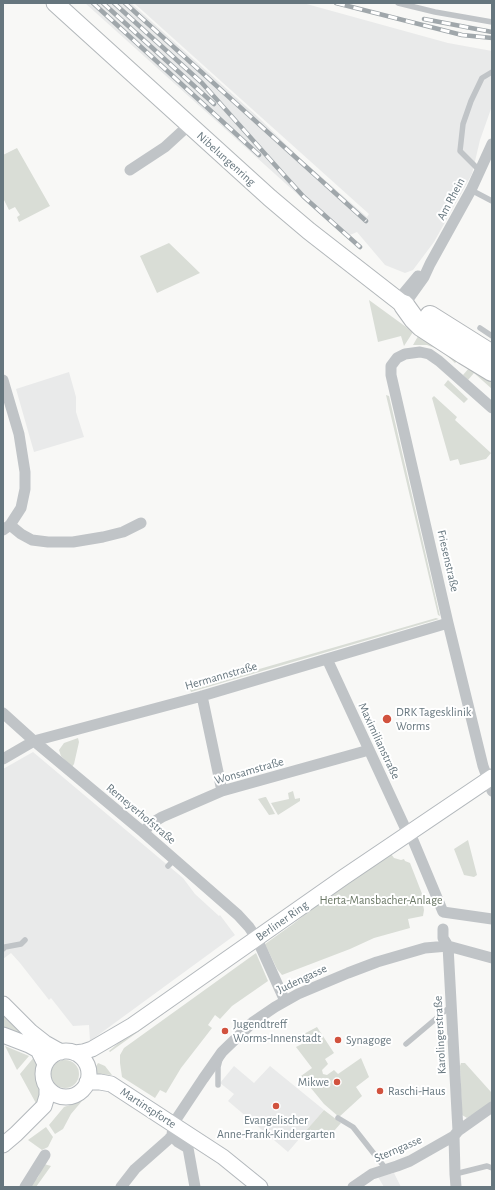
<!DOCTYPE html>
<meta charset="utf-8">
<style>
body{margin:0}
#map{position:relative;width:495px;height:1190px;overflow:hidden;background:#f8f8f6;font-family:"Alegreya Sans",sans-serif}
canvas{display:block}
.frame{position:absolute;inset:0;border:4px solid #66767e;pointer-events:none}
</style>
<div id="map">
<canvas width="495" height="1190"></canvas>
<div class="frame"></div>
</div>
<script>
const context = document.querySelector('canvas').getContext('2d');
context.lineJoin = 'round';
function fill(path, color) { context.fillStyle = color; context.fill(path, 'evenodd'); }
const poly = rows => new Path2D(rows.map(r => 'M' + r).join(''));
function strokePath(path, color, width, dash) { context.strokeStyle = color; context.lineWidth = width; context.lineCap = dash ? 'butt' : 'round'; context.setLineDash(dash || []); context.stroke(path); }
function drawText(font, color, halo, rows, align = 'center') {
  context.font = font + ' "Alegreya Sans",sans-serif'; context.lineWidth = 4; context.setLineDash([]); context.textBaseline = 'middle'; context.strokeStyle = halo; context.fillStyle = color; for (const [text, x, y, turn = 0] of rows) {
    context.save(); context.translate(x, y); context.rotate((+turn || 0) * Math.PI / 180); context.textAlign = isNaN(turn) ? turn : align; if (halo) context.strokeText(text, 0, 0); context.fillText(text, 0, 0); context.restore();
  }
}
fill(poly([
 [85,3,131,3,259,118,301,159,367,217,369,214,134,3,303,3,448,43,492,51,492,106,480,140,472,174,434,242,413,270,405,273,385,265,357,232,345,237],
 [69,372,76,397,76,412,84,437,34,452,16,389],
 [33,752,183,878,195,894,219,916,220,915,235,935,90,1041,89,1025,73,1026,51,998,49,1000,20,963,11,953,3,959,3,769],
 [234,1066,254,1083,270,1066,324,1110,288,1152,228,1101,234,1094,220,1083],
 [394,1173,401,1187,384,1187,378,1177]
]), '#e9eaea');
fill(poly([
 [17,148,50,206,19,222,17,217,20,215,15,207,9,210,3,198,3,155],
 [169,243,200,273,157,293,140,256],
 [369,300,413,332,404,346,401,336,378,342],
 [421,331,492,376,492,389,474,373,468,380,463,375,469,368,458,360,455,363,443,352,435,348,427,345,413,345],
 [448,380,468,399,464,403,444,385],
 [386,395,389,396,440,616,438,615],
 [434,396,457,417,455,420,491,453,486,459,460,465,458,459,450,461,432,398],
 [436,618,439,619,191,692,190,689],
 [78,738,79,742,74,764,72,767,61,756,59,750,64,743],
 [293,791,295,799,300,798,300,801,278,815,271,803,289,799,288,793],
 [265,797,266,797,275,814,269,815,258,799],
 [468,840,477,875,474,877,464,875,454,849],
 [391,854,394,858,401,860,404,859,405,861,410,863,426,904,423,905,424,910,423,916,408,919,410,928,374,938,350,949,282,975,277,969,265,944,293,924,322,901],
 [256,953,268,981,232,1006,220,1019,215,1015,208,1025,212,1028,181,1068,166,1093,160,1090,155,1098,122,1077,120,1063,120,1055,124,1048],
 [183,997,184,999,110,1052,109,1051,122,1040],
 [3,1011,31,1038,3,1029],
 [317,1027,334,1053,325,1059,328,1064,322,1070,323,1074,327,1075,334,1070,338,1074,361,1058,369,1077,356,1087,362,1096,339,1117,324,1104,301,1076,312,1068,296,1047,304,1043,300,1036],
 [5,1046,29,1056,17,1070],
 [35,1056,39,1065,39,1076,43,1092,38,1107,20,1074],
 '51 1074a14 14 0 1 1 28 0a14 14 0 1 1-28 0Z',
 [98,1063,105,1066,112,1075,98,1074,95,1072,95,1068],
 [461,1063,465,1063,491,1092,491,1103,467,1118,462,1115,460,1066],
 [82,1101,71,1114,63,1129,55,1134,49,1125,64,1107],
 [324,1110,341,1123,334,1131,304,1133],
 [46,1127,53,1137,48,1147,42,1150,28,1140],
 [44,1164,51,1166,36,1187,29,1187,38,1177]
]), '#d9ddd6');
const secondary = poly([
 [3,1004,31,1032,45,1043,61,1052],
 [3,1035,29,1045,38,1050,45,1064],
 '43 1074a23 23 0 1 1 46 0a23 23 0 1 1-46 0Z',
 [75,1053,83,1052,92,1049,133,1025,344,877,492,777],
 [87,1082,100,1082,111,1084,223,1157,260,1187],
 [3,1145,16,1134,44,1106,47,1096,47,1087]
]);
const primary = poly([
 [55,3,270,198,309,231,404,305]
]);
const highway = poly([
 [404,305,414,319,421,326,464,354,492,371],
 [430,316,492,355]
]);
strokePath(secondary, '#b3b8bc', 17);
strokePath(primary, '#b2b7ba', 19);
strokePath(highway, '#b2b6b9', 22);
strokePath(poly([
 [398,3,435,12,492,22],
 [480,171,460,151,463,124,471,101,482,78,492,72],
 [471,190,492,201],
 [480,328,492,336],
 [168,866,175,859],
 [3,949,5,947,21,944,25,940],
 [406,1044,451,1006],
 [218,1085,218,1067,220,1059],
 [338,1118,353,1127,386,1169],
 [455,1174,487,1166,492,1168]
]), '#c0c4c7', 5.5);
strokePath(poly([
 [130,170,165,147,189,125],
 [398,300,418,276],
 [404,305,424,277,430,264,471,190,492,144],
 [3,380,19,434,25,472,25,489,21,508,10,525,3,530],
 [492,408,439,361,429,354,420,352,405,354,397,358,391,366,391,375,448,623,483,766,492,791],
 [10,525,21,534,32,540,48,542,73,542,103,537,123,532,141,523],
 [327,659,408,834],
 [202,696,222,791],
 [3,713,34,741,143,832,238,915,249,927,257,939,285,1001],
 [3,759,34,741,202,696,448,623],
 [143,832,152,823,162,817,222,791,369,750],
 [410,833,443,912,492,919],
 [443,929,443,938,448,946,458,1131],
 [172,1136,178,1142,188,1148,195,1187],
 [25,1187,45,1155],
 [121,1187,135,1169,169,1139,172,1136,173,1124,203,1079,222,1052,253,1022,275,1007,298,994,348,973,377,962,425,948,448,946,492,958],
 [353,1187,372,1174,397,1166,410,1161,454,1136],
 [456,1187,455,1174,454,1136,458,1131,492,1107]
]), '#c0c4c7', 11);
strokePath(secondary, '#fff', 15);
strokePath(primary, '#fff', 17);
strokePath(highway, '#fff', 20);
const rail = poly([
 [93,3,259,155],
 [103,3,214,104],
 [114,3,202,83,283,174,304,197,360,247],
 [125,3,366,221],
 [336,3,462,35,492,38],
 [424,19,492,32]
]);
strokePath(rail, '#a0a7ab', 4.5);
strokePath(rail, '#fff', 3, [9]);
for (const [x, y, r, color] of [
 [387,719,5,"#d1523e"],
 [225,1031,4,"#d1523e"],
 [338,1040,4,"#d1523e"],
 [337,1082,4,"#d1523e"],
 [380,1091,4,"#d1523e"],
 [276,1106,4,"#d1523e"]
]) { const dot = new Path2D(); dot.arc(x, y, r, 0, 2 * Math.PI); context.fillStyle = color; context.fill(dot); strokePath(dot, '#fff', 1.5); }
drawText('12px', '#66767e', '#fff', [
 ["Nibelungenring",226,159,42],
 ["Am Rhein",451,199,-62],
 ["Friesenstraße",448,561,77],
 ["Hermannstraße",221,676,-16],
 ["Maximilianstraße",379,741,65],
 ["Wonsamstraße",249,771,-16],
 ["Remeyerhofstraße",141,814,40],
 ["Berliner Ring",282,921,-35],
 ["Judengasse",302,979,-25],
 ["Karolingerstraße",440,1035,-93],
 ["Martinspforte",148,1108,33],
 ["Sterngasse",398,1149,-23]
]);
drawText('12px', '#66767e', '#fff', [
 ["DRK Tagesklinik",396,712],
 ["Worms",396,726],
 ["Jugendtreff",233,1024],
 ["Worms-Innenstadt",233,1038],
 ["Synagoge",346,1040],
 ["Mikwe",329,1082,"right"],
 ["Raschi-Haus",388,1091],
 ["Evangelischer",276,1120,"center"],
 ["Anne-Frank-Kindergarten",276,1134,"center"]
], 'left');
drawText('12px', '#6a7765', '#fff', [
 ["Herta-Mansbacher-Anlage",381,900]
]);
</script>
